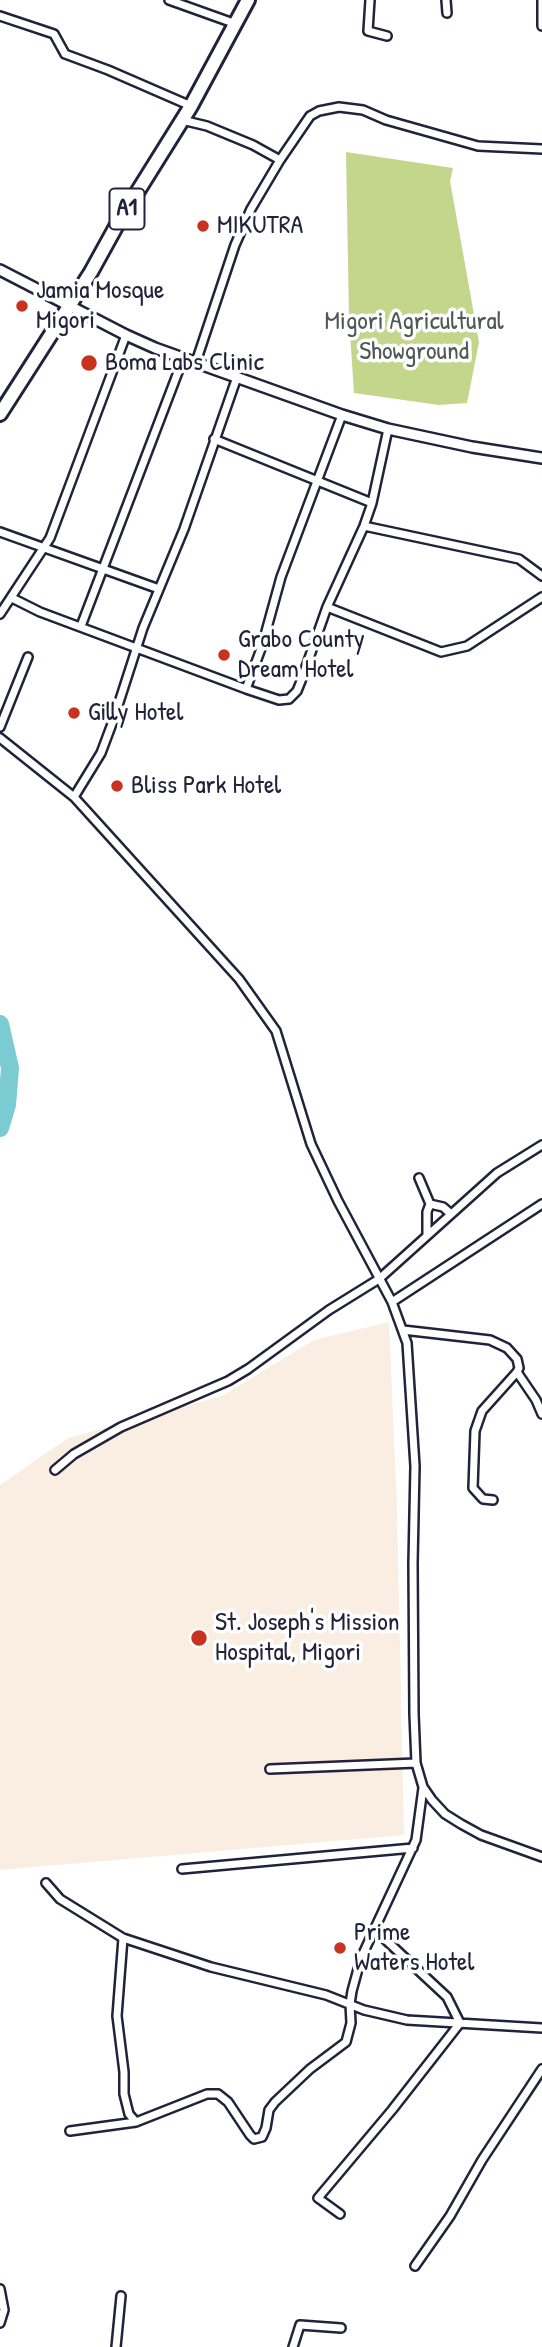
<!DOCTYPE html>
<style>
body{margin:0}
canvas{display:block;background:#fff}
</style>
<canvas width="542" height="2347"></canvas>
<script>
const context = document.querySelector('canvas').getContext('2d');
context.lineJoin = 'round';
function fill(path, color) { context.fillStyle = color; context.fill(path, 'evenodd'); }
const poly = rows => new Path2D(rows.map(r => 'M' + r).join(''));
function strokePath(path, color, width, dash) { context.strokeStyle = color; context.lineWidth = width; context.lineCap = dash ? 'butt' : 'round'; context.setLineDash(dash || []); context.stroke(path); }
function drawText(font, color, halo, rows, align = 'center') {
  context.font = font + ' "Patrick Hand",sans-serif'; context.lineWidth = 7; context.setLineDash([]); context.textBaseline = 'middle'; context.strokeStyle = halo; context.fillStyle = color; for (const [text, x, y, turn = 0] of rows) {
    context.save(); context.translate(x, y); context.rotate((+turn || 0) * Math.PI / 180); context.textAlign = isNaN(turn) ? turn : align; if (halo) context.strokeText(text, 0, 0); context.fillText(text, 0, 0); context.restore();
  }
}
fill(poly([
 [389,1322,397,1509,404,1835,0,1870,0,1485,68,1438,222,1396,314,1340]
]), '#faeee2');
fill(poly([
 [346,152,453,168,450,181,479,342,467,403,439,405,354,393,349,318]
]), '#c3d68b');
strokePath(poly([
 [0,1024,10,1068,7,1105,0,1128]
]), '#7bccd2', 18);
const minor = poly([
 [169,0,236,24],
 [370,0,368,31,387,36],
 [446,0,447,13],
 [542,0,542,26],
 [0,16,54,34,65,54,108,70,191,106],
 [182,120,207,126,253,145,280,160,310,116,319,111,339,107,363,110,386,120,478,146,542,149],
 [196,362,235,245,251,209,280,160],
 [214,439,372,503],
 [364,526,519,559,542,576],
 [0,532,159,589],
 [12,598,40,612,246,689,279,700,289,699,297,691,301,681,327,607,364,526,372,503,388,429],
 [327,607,441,652,467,646,542,597],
 [0,614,50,538,126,335],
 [81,626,183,359],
 [246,689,262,646,281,577,342,415],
 [0,727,28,657],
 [0,738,74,797,239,979,276,1031,311,1144,338,1201,392,1302,407,1343,415,1466,413,1563,414,1714,416,1763,423,1787,432,1800,445,1814,461,1824,481,1835,542,1857],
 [74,797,101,753,113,721,143,628,184,529,237,377],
 [419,1178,430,1204,427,1212,427,1235],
 [430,1204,443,1207,451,1214],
 [392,1302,542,1204],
 [403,1330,490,1340,507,1348,517,1359,519,1368,517,1372,482,1411,475,1431,473,1488,483,1499,493,1500],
 [517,1372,536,1400,542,1414],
 [55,1470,74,1454,121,1427,228,1381,248,1369,329,1310,379,1279,497,1173,542,1145],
 [270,1769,416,1763],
 [182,1869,413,1848],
 [46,1883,60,1899,123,1938,211,1967,326,1995,364,2010,407,2020,542,2028],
 [123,1938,117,2016,124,2072,124,2094,129,2114,136,2122,207,2094,218,2094,228,2102,250,2135,254,2139,262,2137,266,2128,269,2110,275,2102,310,2069,346,2042,351,2023,350,2004,352,1991,361,1958,416,1840,423,1788],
 [70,2131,136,2122],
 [340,2214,318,2198,392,2110,460,2023,447,1997,374,1929],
 [415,2266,450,2216,482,2160,542,2069],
 [0,2289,4,2310,0,2323],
 [116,2347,121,2296],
 [293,2347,300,2325,341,2328]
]);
const tertiary = poly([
 [0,270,126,335,155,348,342,415,388,429,472,447,542,458]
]);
const trunk = poly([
 [0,414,91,272,118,223,191,106,248,0]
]);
strokePath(minor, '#22223b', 12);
strokePath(tertiary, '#22223b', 14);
strokePath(trunk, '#22223b', 18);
strokePath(minor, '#fff', 7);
strokePath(tertiary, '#fff', 9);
strokePath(trunk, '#fff', 12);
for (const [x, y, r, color] of [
 [203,226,7,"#c8321e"],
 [22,306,7,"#c8321e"],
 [89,363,9,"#c8321e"],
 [224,655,7,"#c8321e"],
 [74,713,7,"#c8321e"],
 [117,786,7,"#c8321e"],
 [199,1638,9,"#c8321e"],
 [340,1948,7,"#c8321e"]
]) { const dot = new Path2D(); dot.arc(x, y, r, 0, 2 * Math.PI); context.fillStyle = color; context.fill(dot); strokePath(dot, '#fff', 2.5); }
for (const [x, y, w] of [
 [127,209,35]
]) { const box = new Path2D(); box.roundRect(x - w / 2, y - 20.5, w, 41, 5); context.fillStyle = '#fff'; context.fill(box); strokePath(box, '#22223b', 2); }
drawText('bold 24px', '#22223b', null, [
 ["A1",127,209]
]);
drawText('26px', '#22223b', '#fff', [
 ["MIKUTRA",217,226],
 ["Jamia Mosque",36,291],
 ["Migori",36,321],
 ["Boma Labs Clinic",105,363],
 ["Grabo County",238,640],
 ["Dream Hotel",238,670],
 ["Gilly Hotel",88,713],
 ["Bliss Park Hotel",131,786],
 ["St. Joseph's Mission",215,1623],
 ["Hospital, Migori",215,1653],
 ["Prime",354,1933],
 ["Waters Hotel",354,1963]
], 'left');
drawText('26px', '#525853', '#fff', [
 ["Migori Agricultural",414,322],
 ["Showground",414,352]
]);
</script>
